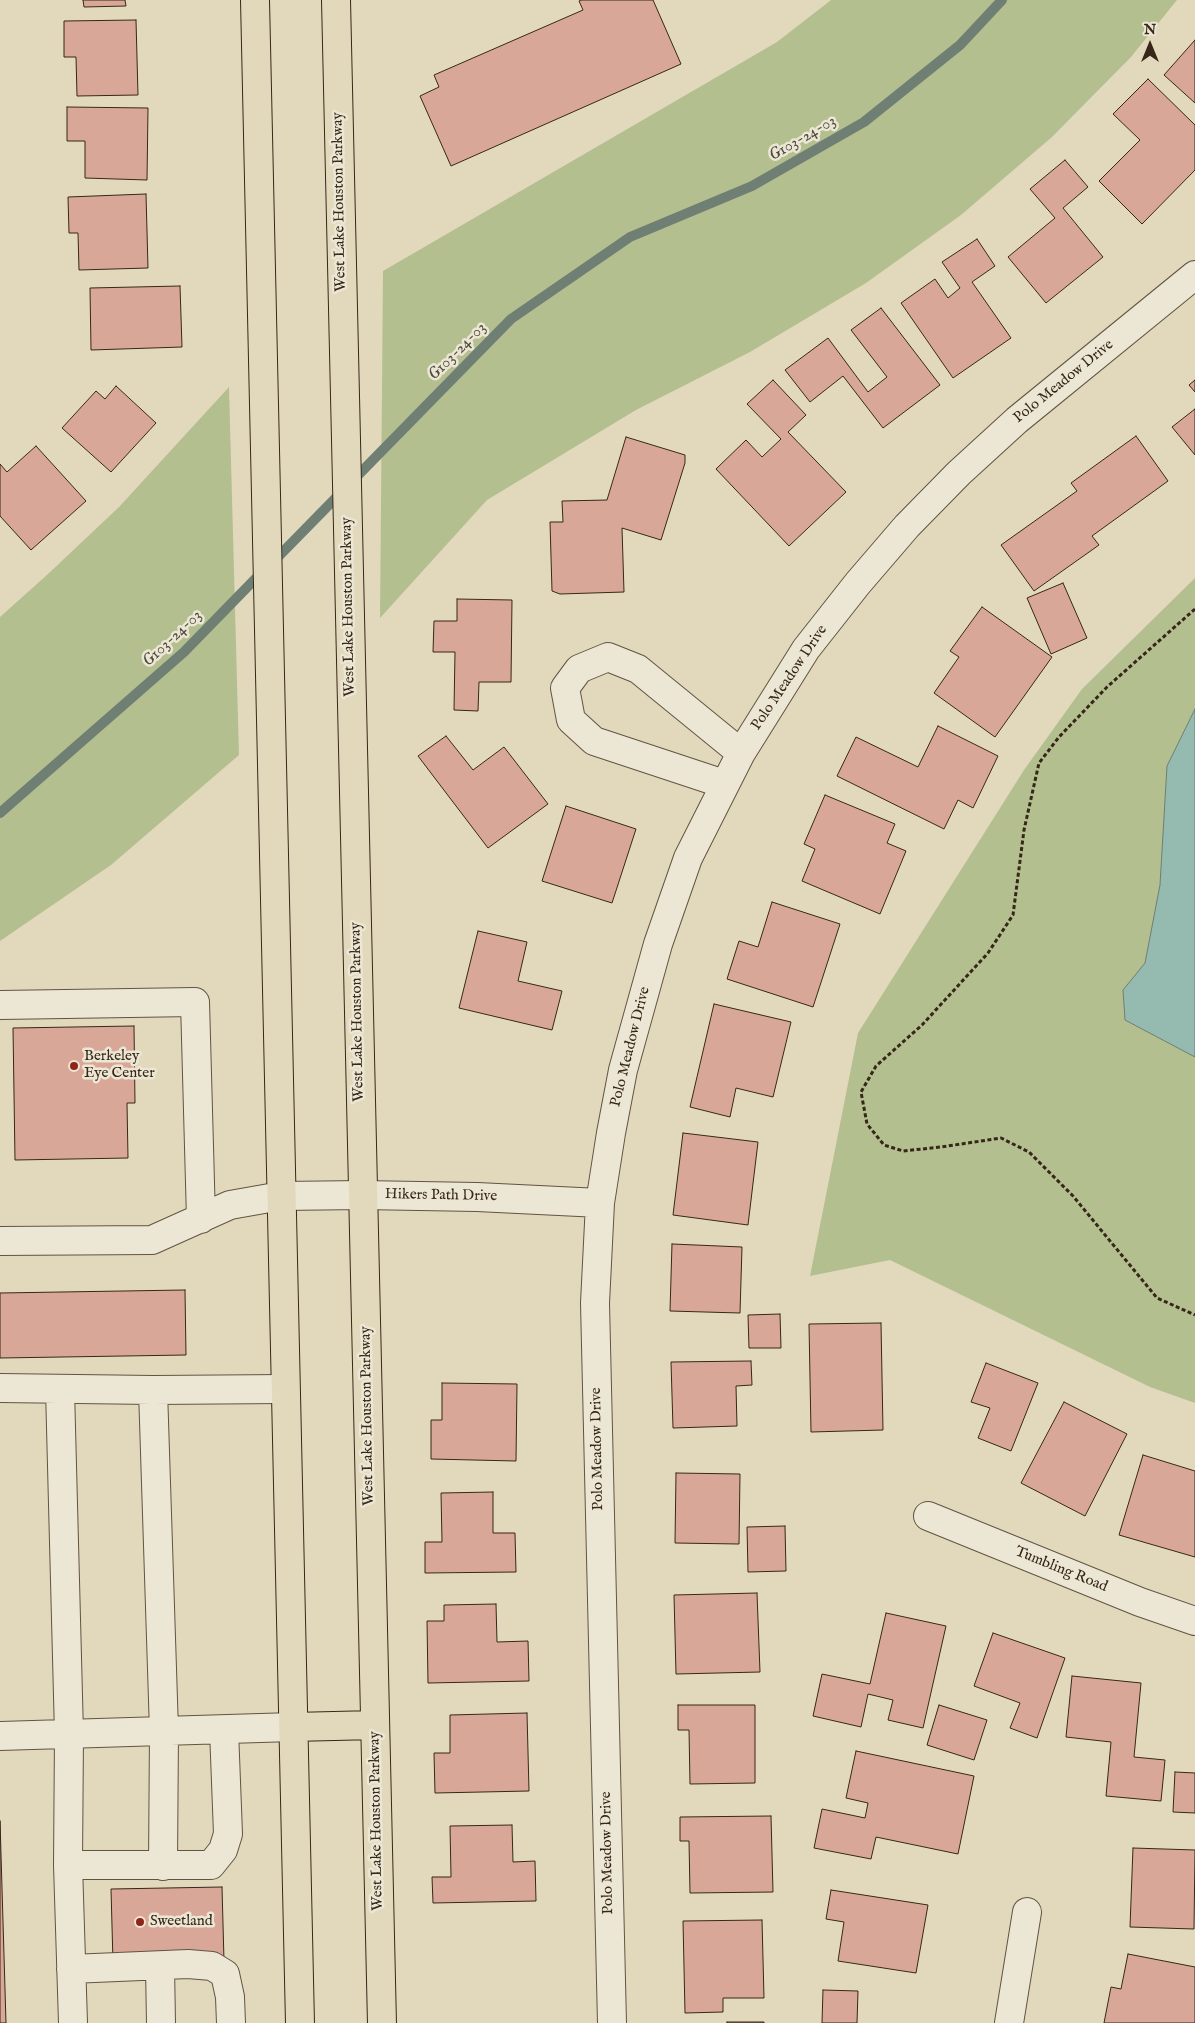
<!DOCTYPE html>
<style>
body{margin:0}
#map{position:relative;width:1195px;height:2023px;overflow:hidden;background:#e2d9bd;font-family:"IM FELL English",serif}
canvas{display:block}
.north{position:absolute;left:1125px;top:20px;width:50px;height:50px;-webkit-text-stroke:4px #ece6d4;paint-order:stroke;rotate:0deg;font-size:14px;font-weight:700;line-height:20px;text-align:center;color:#362718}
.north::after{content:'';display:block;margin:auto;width:18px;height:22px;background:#362718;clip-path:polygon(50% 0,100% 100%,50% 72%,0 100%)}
</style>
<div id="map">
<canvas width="1195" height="2023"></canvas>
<div class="north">N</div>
</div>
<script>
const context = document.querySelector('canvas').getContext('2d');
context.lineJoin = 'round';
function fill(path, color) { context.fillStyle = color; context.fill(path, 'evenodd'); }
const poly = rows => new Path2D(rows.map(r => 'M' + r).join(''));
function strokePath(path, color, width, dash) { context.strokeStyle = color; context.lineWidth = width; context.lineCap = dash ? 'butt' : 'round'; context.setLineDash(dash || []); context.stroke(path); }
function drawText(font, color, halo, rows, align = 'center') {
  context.font = font + ' "IM FELL English",serif'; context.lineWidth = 5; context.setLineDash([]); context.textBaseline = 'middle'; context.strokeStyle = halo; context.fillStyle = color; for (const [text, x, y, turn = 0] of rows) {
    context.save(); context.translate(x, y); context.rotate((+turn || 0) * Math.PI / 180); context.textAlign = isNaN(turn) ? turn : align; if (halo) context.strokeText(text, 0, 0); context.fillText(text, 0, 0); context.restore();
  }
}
fill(poly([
 [831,0,1177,0,1131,57,1052,137,961,215,866,283,750,352,636,410,487,500,380,618,383,271,777,42],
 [229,387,239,755,111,865,0,941,0,617,48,574,119,507],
 [1195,578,1195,1403,1150,1387,890,1260,810,1276,858,1033,1024,770,1082,689]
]), '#b4bf90');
const water = poly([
 [1195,709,1195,1057,1125,1020,1123,990,1145,963,1160,885,1167,766,1195,709]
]);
fill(water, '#95baaf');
strokePath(water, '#6f7f73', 1);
strokePath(poly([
 [273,562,511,319,630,237,752,186,864,122,960,45,1002,0],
 [0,813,184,652,262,572]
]), '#6f7f73', 10);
const building = poly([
 [83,0,125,0,126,6,84,7,83,0],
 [581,0,653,0,681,64,451,166,420,96,439,87,434,75,583,10,579,1,581,0],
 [136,20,138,95,77,96,76,57,64,57,64,21,136,20],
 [1195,40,1195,103,1164,75,1195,40],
 [1148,79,1195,125,1195,170,1142,224,1099,181,1140,140,1113,114,1148,79],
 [67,107,148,108,147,180,85,178,85,141,67,141,67,107],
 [1065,160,1088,187,1063,208,1103,257,1046,303,1008,257,1055,218,1030,189,1065,160],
 [146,194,148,268,79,270,78,233,69,233,68,197,146,194],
 [977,239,995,266,972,282,1011,338,953,378,901,303,935,279,948,298,960,288,942,262,977,239],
 [180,286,182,347,91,350,90,288,180,286],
 [881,308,940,385,883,428,843,376,810,402,785,370,828,338,868,392,887,377,851,330,881,308],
 [773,380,806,415,788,432,846,492,789,546,716,469,746,440,762,457,781,439,747,404,773,380],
 [1195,380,1195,392,1189,385,1195,380],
 [116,386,156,423,111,472,62,428,96,391,105,399,116,386],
 [1195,409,1195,455,1172,427,1195,409],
 [1136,436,1168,481,1092,536,1099,545,1034,591,1001,545,1077,491,1071,483,1136,436],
 [626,437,685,455,685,463,661,540,622,528,624,592,560,594,552,591,550,522,563,522,562,501,607,500,626,437],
 [36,446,86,501,31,550,0,516,0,464,7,472,36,446],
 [1063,583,1087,638,1051,654,1027,598,1063,583],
 [457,599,512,600,511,682,479,682,478,711,454,710,455,652,433,652,434,621,457,621,457,599],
 [982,607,1052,657,995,737,934,693,959,657,950,651,982,607],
 [938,726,998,756,973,808,958,800,944,829,837,776,856,737,918,767,938,726],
 [446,736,473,770,504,747,548,804,488,848,418,756,446,736],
 [825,795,895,824,887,843,906,851,880,914,802,881,815,849,804,844,825,795],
 [566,806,636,829,612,903,542,881,566,806],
 [772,902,840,924,813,1007,727,979,739,941,758,947,772,902],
 [478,931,527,942,518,981,562,991,552,1030,459,1008,478,931],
 [714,1004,791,1022,773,1097,736,1088,730,1117,690,1107,714,1004],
 [134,1026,135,1103,127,1103,128,1158,15,1160,13,1028,134,1026],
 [683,1133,758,1142,748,1225,673,1215,683,1133],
 [672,1244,742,1247,740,1313,670,1311,672,1244],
 [185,1290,186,1355,0,1358,0,1293,185,1290],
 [780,1314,781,1348,749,1348,748,1315,780,1314],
 [881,1323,883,1430,811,1432,809,1324,881,1323],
 [751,1361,752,1385,736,1386,737,1426,673,1428,671,1362,751,1361],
 [986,1363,1038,1383,1011,1451,978,1438,990,1408,971,1402,986,1363],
 [442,1383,517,1384,516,1461,431,1459,431,1420,442,1420,442,1383],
 [1064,1402,1127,1434,1085,1516,1021,1483,1064,1402],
 [1143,1455,1195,1471,1195,1557,1119,1535,1143,1455],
 [676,1473,740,1474,739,1544,675,1543,676,1473],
 [493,1492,493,1533,515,1533,516,1572,425,1573,425,1542,442,1542,441,1493,493,1492],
 [785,1526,786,1571,748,1572,747,1527,785,1526],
 [757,1593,760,1672,676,1674,674,1595,757,1593],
 [496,1604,497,1642,528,1641,529,1681,428,1683,427,1621,444,1621,444,1605,496,1604],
 [886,1613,946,1626,923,1728,888,1720,893,1700,868,1694,861,1727,813,1716,822,1674,870,1684,886,1613],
 [993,1633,1065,1658,1037,1738,1010,1728,1020,1703,974,1686,993,1633],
 [1072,1676,1141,1683,1134,1757,1165,1760,1161,1801,1106,1796,1111,1742,1066,1737,1072,1676],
 [678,1705,755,1705,755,1783,690,1784,689,1730,678,1730,678,1705],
 [939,1705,987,1720,974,1760,927,1745,939,1705],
 [527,1713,529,1791,435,1793,434,1753,450,1753,450,1715,527,1713],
 [856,1751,974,1776,958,1854,876,1837,871,1859,814,1848,822,1809,865,1818,868,1803,846,1798,856,1751],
 [1175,1772,1195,1773,1195,1813,1173,1812,1175,1772],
 [771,1816,773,1892,690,1893,689,1841,680,1841,680,1817,771,1816],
 [0,1821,6,2023,0,2023,0,1821],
 [512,1825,513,1862,535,1861,536,1901,433,1903,432,1877,451,1877,450,1826,512,1825],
 [1133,1848,1195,1850,1194,1929,1130,1927,1133,1848],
 [222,1887,224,1961,113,1963,111,1889,222,1887],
 [831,1890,928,1905,916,1973,838,1961,844,1922,826,1919,831,1890],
 [762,1920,764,1998,723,1998,723,2012,685,2013,683,1921,762,1920],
 [1128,1954,1195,1967,1195,2023,1104,2023,1111,1987,1121,1989,1128,1954],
 [823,1990,858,1991,857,2023,822,2023,823,1990],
 [727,2022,764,2022,764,2023,727,2023,727,2022]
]);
fill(building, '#d9a798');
strokePath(building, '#362718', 1);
const minor = poly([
 [724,784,594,741,571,720,565,688,579,669,608,657,638,669,741,753],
 [0,1005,195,1002,201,1219],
 [0,1241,152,1240,230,1205,281,1196,362,1195,477,1197,600,1203],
 [0,1388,153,1390,285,1389],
 [60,1389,69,1734,68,1865,73,2023],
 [153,1390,164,1731,163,1866],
 [928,1516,1140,1602,1195,1621],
 [0,1736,293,1727],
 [68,1865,211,1865,223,1850,228,1834,224,1730],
 [160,1966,161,2023],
 [71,1969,188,1964,212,1966,225,1974,230,1997,231,2023],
 [612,2023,595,1303,600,1203,611,1133,623,1070,658,944,688,858,741,753,806,649,858,583,907,526,959,473,1017,420,1195,275],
 [1009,2023,1027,1912]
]);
const major = poly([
 [255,0,300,2023],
 [336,0,382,2023],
 [293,1727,375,1725]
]);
strokePath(minor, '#615441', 30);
strokePath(major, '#362718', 30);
strokePath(poly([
 [1195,609,1107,687,1059,737,1039,763,1024,830,1013,915,988,953,922,1025,876,1066,861,1092,867,1124,884,1145,903,1151,941,1147,1001,1138,1029,1152,1073,1196,1157,1298,1195,1315]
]), '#362718', 3, [4, 2.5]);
strokePath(minor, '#ece6d4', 28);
strokePath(major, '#e2d9bd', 28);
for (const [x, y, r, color] of [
 [74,1066,5,"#8f2418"],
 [140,1922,5,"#8f2418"]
]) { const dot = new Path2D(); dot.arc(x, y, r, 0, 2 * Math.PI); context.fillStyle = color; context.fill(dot); strokePath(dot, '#ece6d4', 2); }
drawText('15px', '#362718', '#ece6d4', [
 ["West Lake Houston Parkway",340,202,-91],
 ["Polo Meadow Drive",1064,382,-39],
 ["West Lake Houston Parkway",349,607,-91],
 ["Polo Meadow Drive",790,678,-56],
 ["West Lake Houston Parkway",358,1012,-91],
 ["Polo Meadow Drive",631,1047,-76],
 ["Hikers Path Drive",441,1196,1],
 ["West Lake Houston Parkway",368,1416,-91],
 ["Polo Meadow Drive",598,1449,-91],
 ["Tumbling Road",1061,1570,22],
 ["West Lake Houston Parkway",377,1821,-91],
 ["Polo Meadow Drive",608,1853,-91]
]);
drawText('15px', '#362718', '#ece6d4', [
 ["Berkeley",84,1057],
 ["Eye Center",84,1074],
 ["Sweetland",150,1922]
], 'left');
drawText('italic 16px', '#4e4c3e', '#ece6d4', [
 ["G103-24-03",803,139,-30],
 ["G103-24-03",458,352,-45],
 ["G103-24-03",173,639,-43]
]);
</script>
